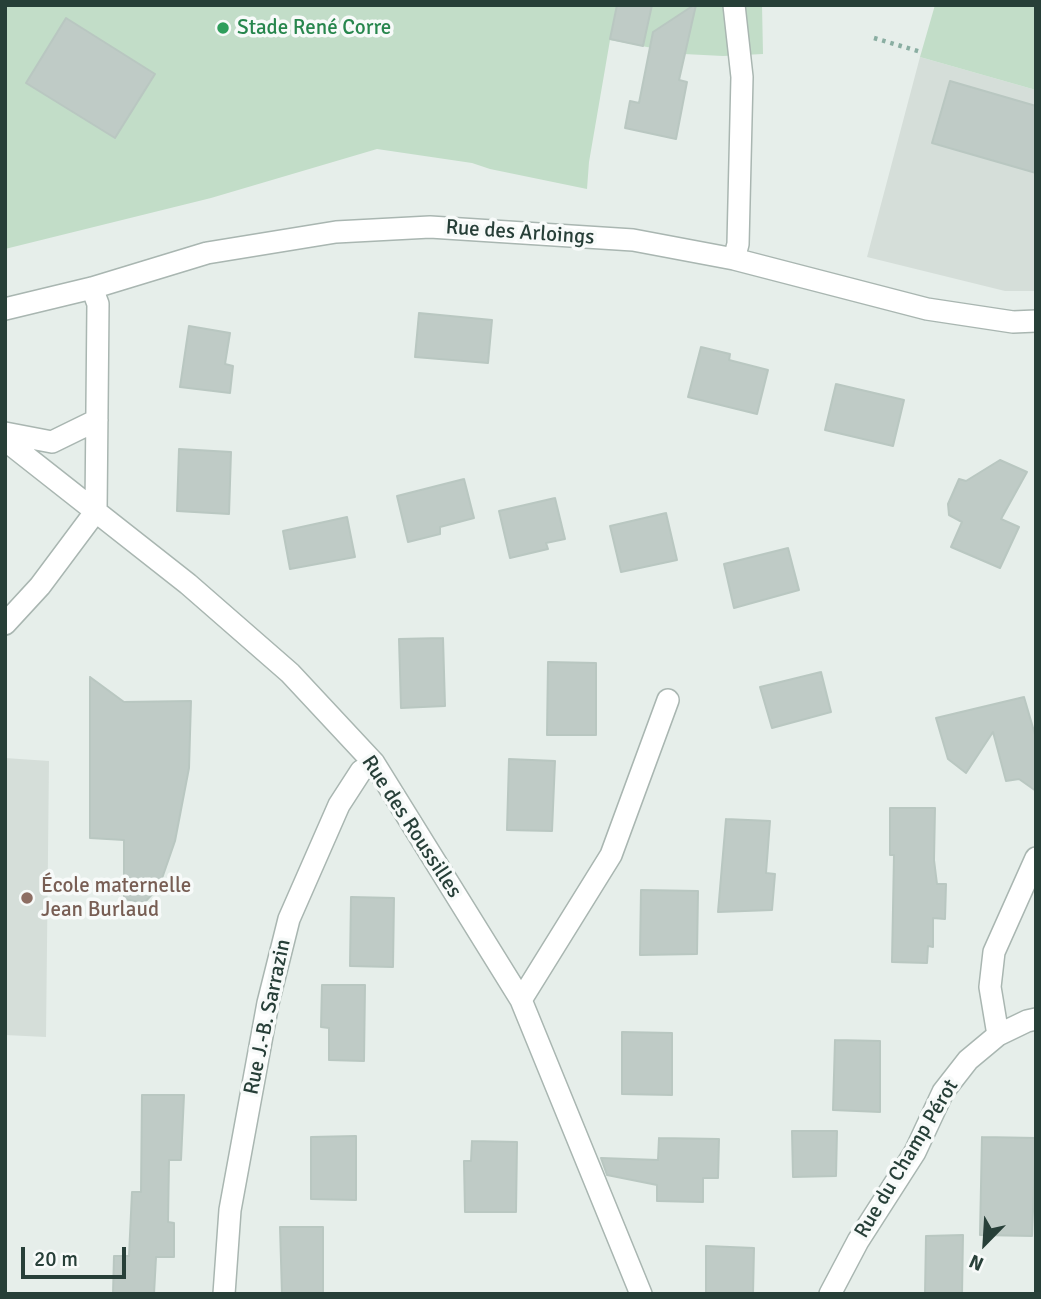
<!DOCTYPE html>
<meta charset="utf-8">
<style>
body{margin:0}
#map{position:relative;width:1041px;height:1299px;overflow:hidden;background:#e6eeea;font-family:Signika,sans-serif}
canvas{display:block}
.frame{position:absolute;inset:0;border:7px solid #273f38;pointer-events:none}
.north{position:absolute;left:950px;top:1208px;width:70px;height:70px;-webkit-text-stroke:5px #f7faf9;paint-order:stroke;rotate:204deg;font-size:19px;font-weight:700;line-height:28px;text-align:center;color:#273f38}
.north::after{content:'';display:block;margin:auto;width:24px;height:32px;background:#273f38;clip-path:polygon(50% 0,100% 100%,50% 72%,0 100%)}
.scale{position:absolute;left:21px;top:1247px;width:105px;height:32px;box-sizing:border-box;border:4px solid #273f38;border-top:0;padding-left:9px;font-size:21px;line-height:24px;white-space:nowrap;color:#273f38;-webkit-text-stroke:5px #f7faf9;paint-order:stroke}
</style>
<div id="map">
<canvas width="1041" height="1299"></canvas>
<div class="frame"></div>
<div class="north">N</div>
<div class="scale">20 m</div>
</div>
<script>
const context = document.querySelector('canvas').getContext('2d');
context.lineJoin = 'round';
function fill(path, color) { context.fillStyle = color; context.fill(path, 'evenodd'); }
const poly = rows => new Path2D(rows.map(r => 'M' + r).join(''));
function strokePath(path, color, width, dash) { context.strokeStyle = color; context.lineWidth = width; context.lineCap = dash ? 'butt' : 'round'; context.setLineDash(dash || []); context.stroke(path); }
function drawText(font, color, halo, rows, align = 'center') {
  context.font = font + ' Signika,sans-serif'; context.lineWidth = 7; context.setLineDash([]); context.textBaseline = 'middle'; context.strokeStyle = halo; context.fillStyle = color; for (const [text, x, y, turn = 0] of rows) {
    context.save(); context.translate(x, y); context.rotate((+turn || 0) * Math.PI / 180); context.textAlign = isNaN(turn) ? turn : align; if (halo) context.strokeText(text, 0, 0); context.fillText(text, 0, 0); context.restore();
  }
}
fill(poly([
 [920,57,1036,90,1036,291,1005,291,867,257],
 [5,758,49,761,46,1037,5,1035]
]), '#d5ded9');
fill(poly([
 [5,5,762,5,763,54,723,56,684,54,610,40,589,162,587,189,490,169,472,163,377,149,211,198,5,249],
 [935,5,1036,5,1036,90,920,57]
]), '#c2ddc8');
const building = poly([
 [617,5,652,5,643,46,610,39,617,5],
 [694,5,696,5,679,80,687,82,676,139,625,128,630,101,639,103,653,32,694,5],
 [66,18,155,74,115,138,26,83,66,18],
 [950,81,1036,106,1036,173,932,143,950,81],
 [419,313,492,320,488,363,415,357,419,313],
 [189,326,230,333,225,364,233,366,230,393,180,387,189,326],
 [701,347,730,354,729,360,768,370,757,414,688,397,701,347],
 [836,384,904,400,893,446,825,430,836,384],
 [179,449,231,452,229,514,177,511,179,449],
 [1000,460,1027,472,1001,519,1019,527,1000,568,951,547,962,522,949,515,948,504,959,479,966,481,1000,460],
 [464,479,474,518,440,527,440,534,408,542,397,496,464,479],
 [555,498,565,539,546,543,548,549,510,558,499,511,555,498],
 [666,513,677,560,621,572,610,526,666,513],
 [347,517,355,557,290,569,283,531,347,517],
 [788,548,799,590,734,608,724,564,788,548],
 [443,638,445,706,401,708,399,639,443,638],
 [548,662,596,663,596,735,547,735,548,662],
 [821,672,831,712,772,728,760,687,821,672],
 [90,677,124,702,191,701,189,768,175,841,159,887,144,903,124,899,124,840,90,838,90,677],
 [1024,697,1036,738,1036,791,1019,779,1006,781,993,732,966,773,948,759,936,718,1024,697],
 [509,759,555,761,552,831,507,830,509,759],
 [890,808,935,808,934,860,937,884,946,884,945,919,933,918,933,947,928,946,927,963,892,962,894,855,890,855,890,808],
 [726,819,770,821,766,873,775,874,772,910,718,912,726,819],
 [641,890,698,891,697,954,640,955,641,890],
 [351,897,394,898,393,967,350,966,351,897],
 [322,985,365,985,364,1061,329,1060,329,1028,321,1027,322,985],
 [622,1032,672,1033,672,1095,622,1094,622,1032],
 [835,1040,880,1041,880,1112,833,1110,835,1040],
 [142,1095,184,1095,181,1160,169,1160,168,1222,174,1223,174,1257,156,1257,154,1294,113,1294,114,1256,129,1256,132,1192,141,1192,142,1095],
 [792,1131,837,1131,836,1176,793,1177,792,1131],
 [356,1136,356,1200,311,1199,311,1137,356,1136],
 [982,1137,1036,1138,1032,1236,980,1235,982,1137],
 [659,1138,719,1139,718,1178,703,1178,703,1202,657,1201,657,1185,607,1175,601,1158,658,1160,659,1138],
 [472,1141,517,1142,516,1212,465,1212,464,1161,471,1161,472,1141],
 [280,1227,323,1227,323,1294,282,1294,280,1227],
 [963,1235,962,1294,925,1294,926,1236,963,1235],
 [706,1246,754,1248,753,1294,706,1294,706,1246]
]);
fill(building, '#bfcbc6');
strokePath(building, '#b9c7c1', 2);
const minor = poly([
 [734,259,738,244,742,77,734,5],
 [92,288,98,304,96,511],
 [5,309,92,288,207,253,336,232,430,227,633,240,734,259,927,309,1013,322,1036,321],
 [5,433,52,442,97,420],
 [5,440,188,584,290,673,374,763,521,1000,641,1294],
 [5,624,40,586,96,511],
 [521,1000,611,855,668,700],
 [998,1035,990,987,994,952,1036,858],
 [224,1294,230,1210,268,1003,289,919,339,805,361,771,374,763],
 [830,1294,858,1241,915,1152,943,1092,968,1060,998,1035,1027,1021,1036,1019]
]);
strokePath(minor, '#a9b6b1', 24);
strokePath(poly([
 [874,38,921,52]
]), '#8aaea2', 4.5, [3.5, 5]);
strokePath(minor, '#fff', 21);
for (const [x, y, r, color] of [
 [223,28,7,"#2e9e5b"],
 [27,898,7,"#8d6e63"]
]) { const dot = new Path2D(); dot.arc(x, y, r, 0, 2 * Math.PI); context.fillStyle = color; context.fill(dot); strokePath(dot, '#f7faf9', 2.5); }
drawText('21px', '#27864d', '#f7faf9', [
 ["Stade René Corre",237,28]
], 'left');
drawText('21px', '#273f38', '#f7faf9', [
 ["Rue des Arloings",520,233,4],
 ["Rue des Roussilles",411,827,57],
 ["Rue J.-B. Sarrazin",268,1017,-78],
 ["Rue du Champ Pérot",907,1159,-59]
]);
drawText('21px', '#785e54', '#f7faf9', [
 ["École maternelle",41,886],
 ["Jean Burlaud",41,910]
], 'left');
</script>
